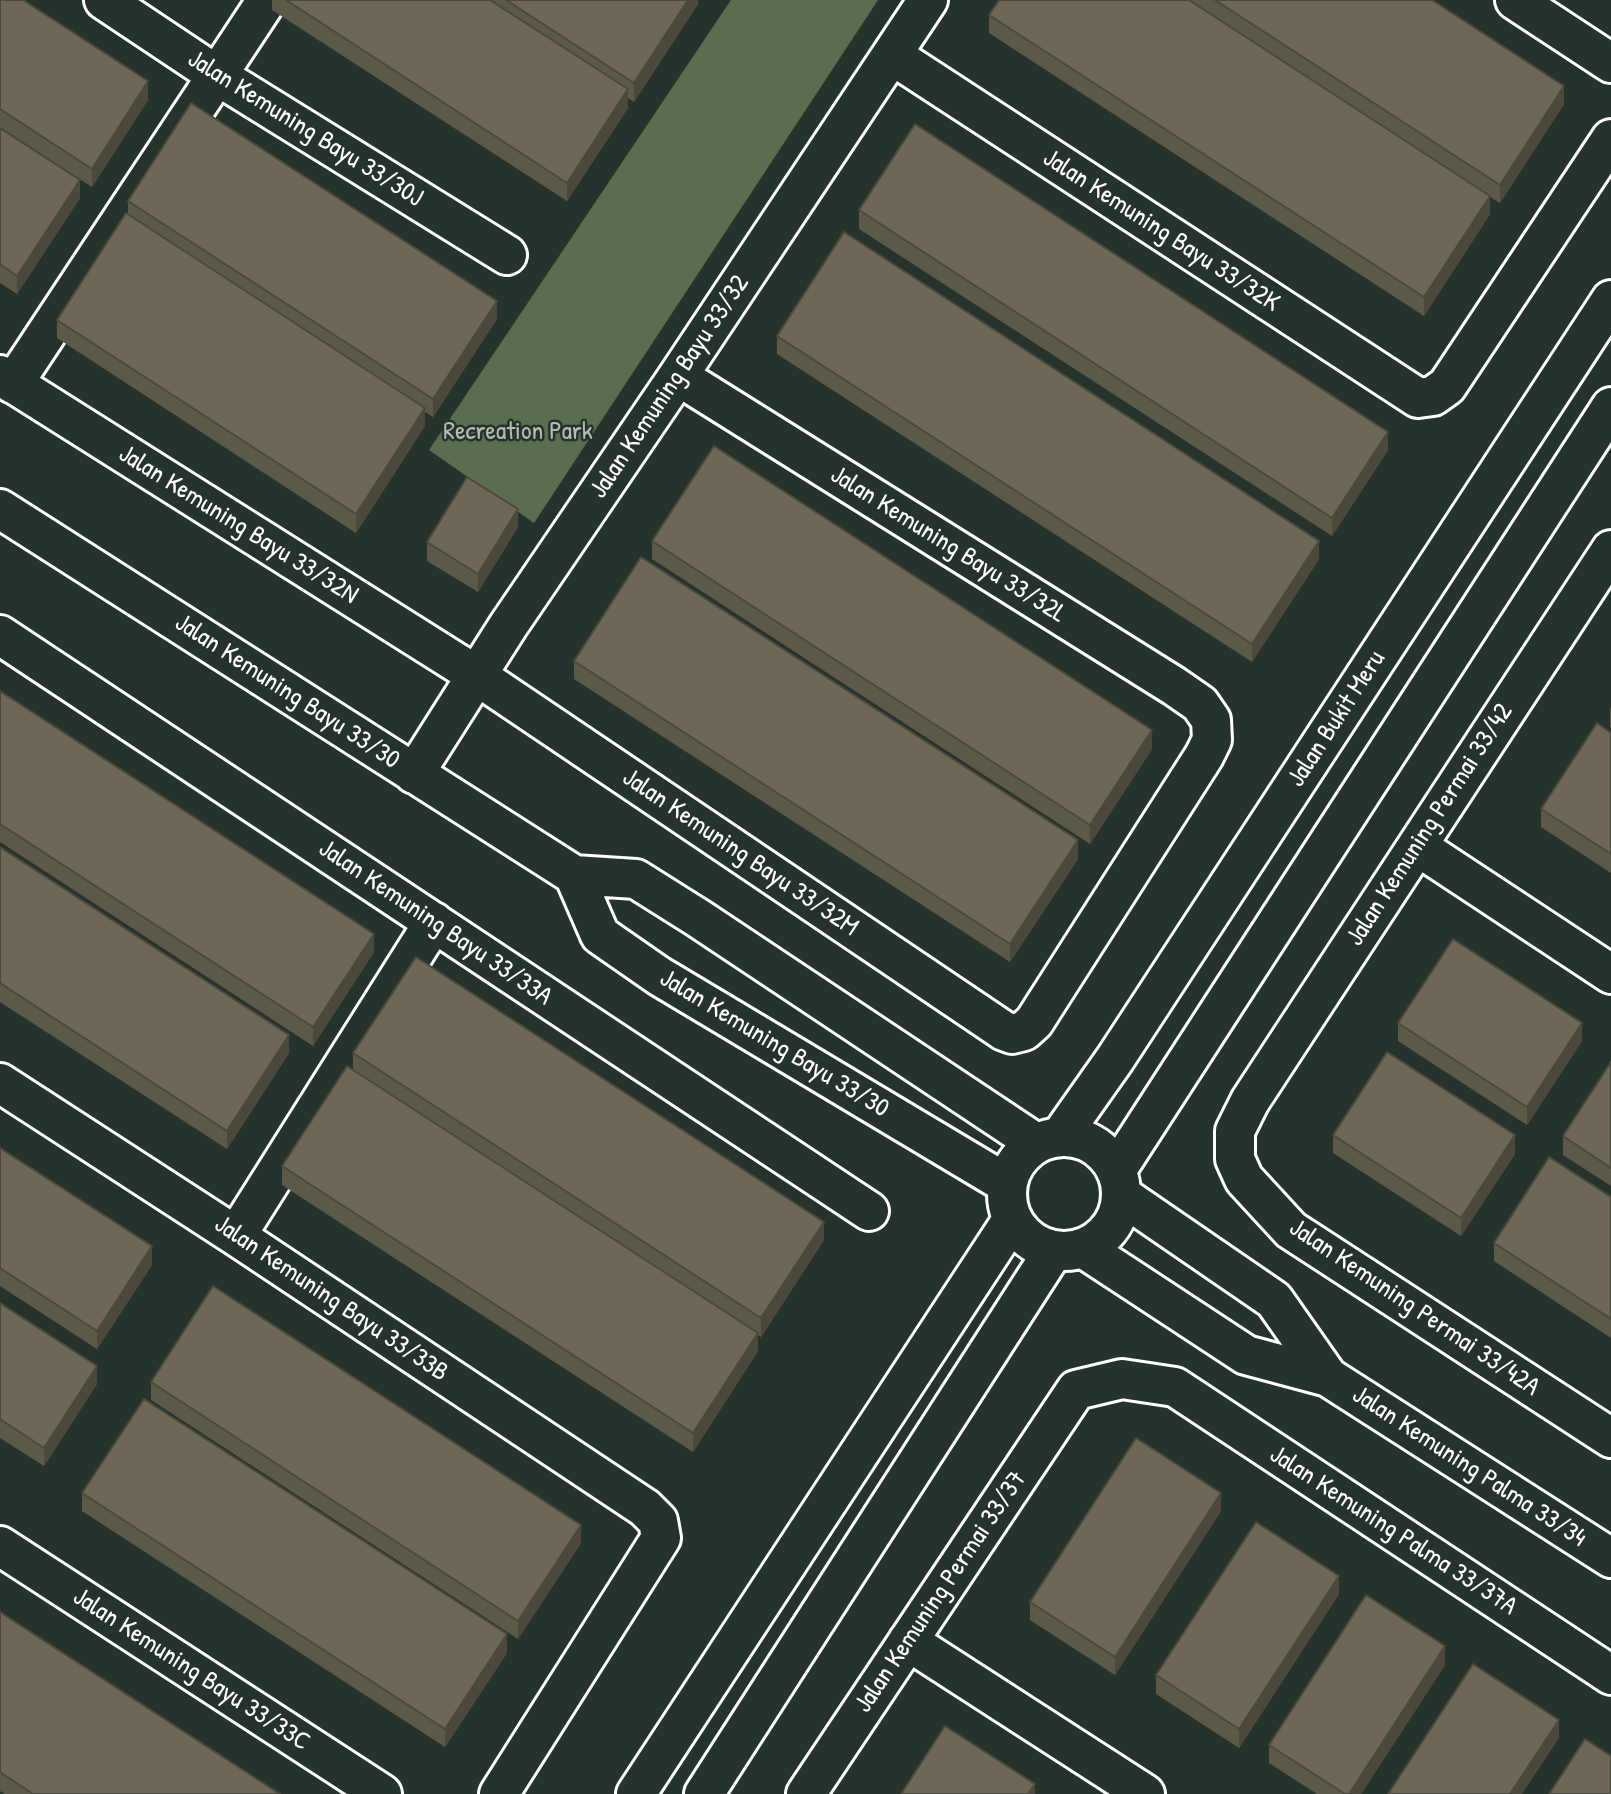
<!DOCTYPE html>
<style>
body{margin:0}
canvas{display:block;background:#26332d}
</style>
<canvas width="1611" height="1794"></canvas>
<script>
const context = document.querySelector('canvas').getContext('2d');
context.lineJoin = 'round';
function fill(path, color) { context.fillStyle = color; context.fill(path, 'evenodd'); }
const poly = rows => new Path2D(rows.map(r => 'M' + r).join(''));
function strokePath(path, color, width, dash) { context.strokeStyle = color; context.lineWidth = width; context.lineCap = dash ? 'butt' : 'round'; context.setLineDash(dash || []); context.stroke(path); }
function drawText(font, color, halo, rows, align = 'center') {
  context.font = font + ' "Patrick Hand",sans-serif'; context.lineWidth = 5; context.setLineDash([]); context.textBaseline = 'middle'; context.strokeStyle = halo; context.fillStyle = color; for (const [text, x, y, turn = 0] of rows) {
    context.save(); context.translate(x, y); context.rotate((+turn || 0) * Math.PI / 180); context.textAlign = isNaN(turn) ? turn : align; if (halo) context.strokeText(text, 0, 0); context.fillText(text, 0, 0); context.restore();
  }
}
fill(poly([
 [731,0,878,0,534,523,429,450]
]), '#5b6d4f');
const minor = poly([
 [104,0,218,76,507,255],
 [1515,0,1611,63],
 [892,55,1418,398,1433,396,1447,386,1611,139],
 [0,375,476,675,1004,1031,1012,1034,1024,1031,1034,1022,1204,756,1212,740,1211,720,1200,704,1174,686,678,376],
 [13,384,267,0],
 [0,509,574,875,636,879,698,918,1036,1143],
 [1611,550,1250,1101,1235,1131,1235,1159,1244,1179,1291,1230,1611,1438],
 [0,635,869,1211],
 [414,774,508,626,678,376,928,0],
 [1417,846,1611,974],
 [574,875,600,935,659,976,1007,1184],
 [0,1083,236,1236,645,1508,658,1521,661,1538,499,1794],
 [236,1236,434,922],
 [0,1546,382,1794],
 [908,1641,1145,1794],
 [806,1794,1076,1390,1122,1379,1175,1387,1611,1675]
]);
const major = poly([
 '1007 1194a57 57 0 1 1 114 0a57 57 0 1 1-114 0Z',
 [1060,1137,1115,1059,1611,300],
 [1116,1171,1611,407],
 [1121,1195,1274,1300,1328,1377],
 [1083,1248,1246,1355,1328,1377,1611,1558],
 [636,1794,1012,1220],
 [704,1794,1054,1250]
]);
strokePath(minor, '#fff', 44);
strokePath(major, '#fff', 44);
strokePath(minor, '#26332d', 38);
strokePath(major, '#26332d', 38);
fill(poly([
 [0,0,148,100,92,187,0,127],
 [272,0,698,0,698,4,634,102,628,98,628,108,567,201,272,10],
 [999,0,1432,0,1564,104,1500,203,1490,197,1490,214,1424,316,989,33,989,15],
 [0,128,80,198,17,294,0,283],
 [128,201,497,319,433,417,425,412,425,426,356,533,57,338,57,320,128,215],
 [859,210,1388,450,1332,536,859,229],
 [777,336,1319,559,1252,662,777,354],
 [518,527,478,592,427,561,427,542],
 [652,541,1152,749,1090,844,652,559],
 [574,661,1078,859,1010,962,574,679],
 [0,691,374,952,313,1046,0,842],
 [1611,707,1611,728,1610,727,1610,709],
 [1611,733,1611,873,1541,827,1541,809],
 [0,847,289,1053,227,1149,0,1002],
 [1398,1023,1582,1041,1527,1125,1398,1041],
 [353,1053,824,1240,761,1337,758,1335,758,1351,693,1452,282,1185,282,1166,353,1070],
 [1611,1062,1611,1186,1563,1155,1563,1136],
 [1333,1135,1515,1154,1461,1236,1333,1153],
 [0,1148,152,1265,97,1349,0,1286],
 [1611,1197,1611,1338,1494,1261,1494,1243],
 [0,1303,97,1384,44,1466,0,1438],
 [151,1382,581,1543,518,1639,151,1400],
 [82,1493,507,1653,445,1747,82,1511],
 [1221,1511,1115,1675,1030,1620,1030,1602],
 [1339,1594,1239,1748,1156,1694,1156,1675],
 [0,1612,280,1794,5,1794,0,1791],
 [1445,1665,1361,1794,1317,1794,1269,1763,1269,1745]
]), '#5d5949');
fill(poly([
 [688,0,698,0,698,4,634,102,634,83],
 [148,81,148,100,92,187,92,169],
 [1564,86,1564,104,1500,203,1500,185],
 [628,89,628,108,567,201,567,183],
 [80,180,80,198,17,294,17,276],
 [1490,196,1490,214,1424,316,1424,297],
 [497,301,497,319,433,417,433,399],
 [425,408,425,426,356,533,356,514],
 [1388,432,1388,450,1332,536,1332,518],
 [518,509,518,527,478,592,478,574],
 [1319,541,1319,559,1252,662,1252,644],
 [1152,730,1152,749,1090,844,1090,825],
 [1078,840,1078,859,1010,962,1010,944],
 [374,934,374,952,313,1046,313,1027],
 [1582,1023,1582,1041,1527,1125,1527,1107],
 [289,1035,289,1053,227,1149,227,1131],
 [1515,1135,1515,1154,1461,1236,1461,1218],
 [824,1222,824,1240,761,1337,761,1318],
 [152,1246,152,1265,97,1349,97,1331],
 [758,1333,758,1351,693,1452,693,1433],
 [97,1366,97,1384,44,1466,44,1448],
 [1221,1493,1221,1511,1115,1675,1115,1657],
 [581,1525,581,1543,518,1639,518,1621],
 [1339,1576,1339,1594,1239,1748,1239,1729],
 [507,1634,507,1653,445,1747,445,1729],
 [1445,1646,1445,1665,1361,1794,1349,1794],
 [1559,1720,1559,1738,1522,1794,1510,1794],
 [1035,1784,1035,1794,1028,1794]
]), '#4c493c');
const building = poly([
 [0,0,23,0,148,81,92,169,0,109,0,0],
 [286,0,490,0,628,89,567,183,286,0],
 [506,0,688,0,634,83,506,0],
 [999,0,1189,0,1490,196,1424,297,989,15,999,0],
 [1215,0,1432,0,1564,86,1500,185,1215,0],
 [191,103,497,301,433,399,128,201,191,103],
 [915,124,1388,432,1332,518,859,210,915,124],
 [0,128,80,180,17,276,0,264,0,128],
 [126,213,425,408,356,514,57,320,126,213],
 [844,232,1319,541,1252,644,777,336,844,232],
 [714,446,1152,730,1090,825,652,541,714,446],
 [467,477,518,509,478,574,427,542,467,477],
 [641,557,1078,840,1010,944,574,661,641,557],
 [0,691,374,934,313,1027,0,824,0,691],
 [1597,723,1611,733,1611,854,1541,809,1597,723],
 [0,847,289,1035,227,1131,0,983,0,847],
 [1453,939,1582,1023,1527,1107,1398,1023,1453,939],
 [416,957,824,1222,761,1318,353,1053,416,957],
 [1387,1052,1515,1135,1461,1218,1333,1135,1387,1052],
 [1611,1062,1611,1168,1563,1136,1611,1062],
 [347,1066,758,1333,693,1433,282,1166,347,1066],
 [0,1148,152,1246,97,1331,0,1268,0,1148],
 [1549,1157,1611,1197,1611,1319,1494,1243,1549,1157],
 [213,1286,581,1525,518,1621,151,1382,213,1286],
 [0,1303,97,1366,44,1448,0,1419,0,1303],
 [144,1399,507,1634,445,1729,82,1493,144,1399],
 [1136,1438,1221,1493,1115,1657,1030,1602,1136,1438],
 [1256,1522,1339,1576,1239,1729,1156,1675,1256,1522],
 [1366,1595,1445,1646,1349,1794,1345,1794,1269,1745,1366,1595],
 [0,1612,280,1794,33,1794,0,1772,0,1612],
 [1473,1664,1559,1720,1510,1794,1388,1794,1473,1664],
 [945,1726,1035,1784,1028,1794,901,1794,945,1726],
 [1585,1739,1611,1756,1611,1794,1549,1794,1585,1739]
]);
fill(building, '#6c6855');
strokePath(building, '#4c493c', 2);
drawText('26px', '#fff', '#26332d', [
 ["Jalan Kemuning Bayu 33/30J",305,129,32],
 ["Jalan Kemuning Bayu 33/32K",1161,231,33],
 ["Jalan Kemuning Bayu 33/32",670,387,-56],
 ["Jalan Kemuning Bayu 33/32N",238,525,32],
 ["Jalan Kemuning Bayu 33/32L",948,545,32],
 ["Jalan Kemuning Bayu 33/30",287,692,33],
 ["Jalan Bukit Meru",1337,719,-57],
 ["Jalan Kemuning Permai 33/42",1430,825,-57],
 ["Jalan Kemuning Bayu 33/32M",740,853,34],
 ["Jalan Kemuning Bayu 33/33A",435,923,34],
 ["Jalan Kemuning Bayu 33/30",774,1044,31],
 ["Jalan Kemuning Bayu 33/33B",331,1299,34],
 ["Jalan Kemuning Permai 33/42A",1414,1308,34],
 ["Jalan Kemuning Palma 33/34",1469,1467,33],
 ["Jalan Kemuning Palma 33/37A",1393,1531,33],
 ["Jalan Kemuning Permai 33/37",941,1592,-56],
 ["Jalan Kemuning Bayu 33/33C",191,1670,33]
]);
drawText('26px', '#b5bdb0', '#26332d', [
 ["Recreation Park",518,432]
]);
</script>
